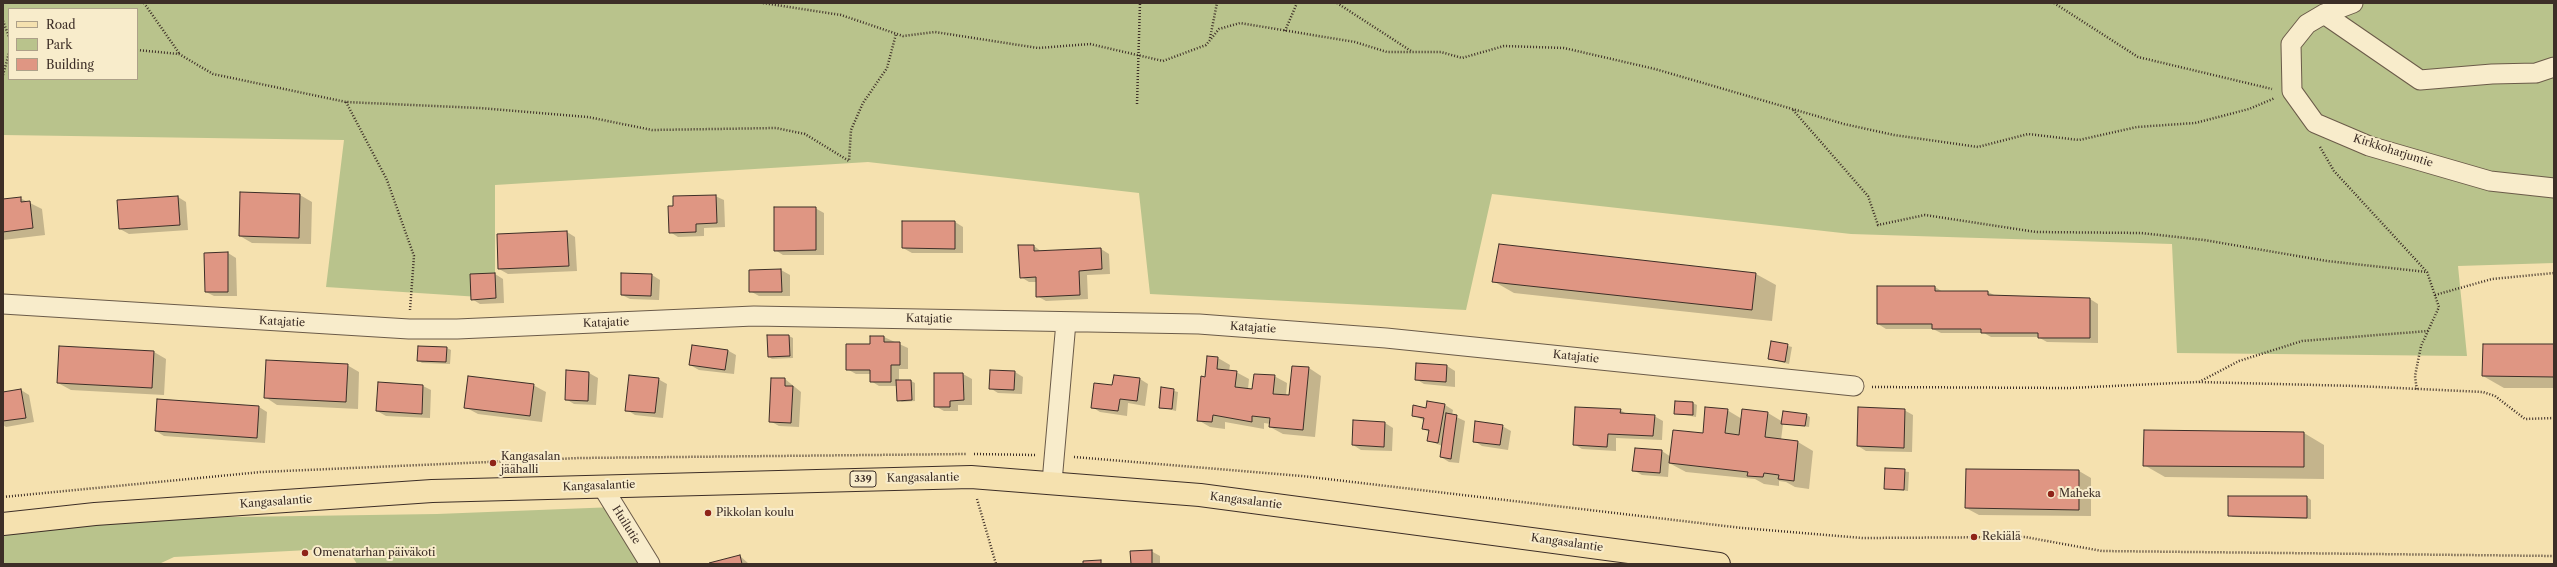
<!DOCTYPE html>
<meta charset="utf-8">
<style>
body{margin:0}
#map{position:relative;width:2557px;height:567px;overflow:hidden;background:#f5e1af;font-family:"Libre Caslon Text",serif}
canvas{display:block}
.frame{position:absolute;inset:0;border:4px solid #3d2e27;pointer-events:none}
.legend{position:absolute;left:8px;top:8px;width:130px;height:72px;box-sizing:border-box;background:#f8eccb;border:1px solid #ada089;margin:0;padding:5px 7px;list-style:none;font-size:12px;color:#3d2e27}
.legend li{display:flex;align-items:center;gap:8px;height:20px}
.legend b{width:20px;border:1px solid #ada089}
</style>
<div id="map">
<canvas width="2557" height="567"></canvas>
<div class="frame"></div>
<ul class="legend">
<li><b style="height:5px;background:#f5e1af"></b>Road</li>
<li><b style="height:11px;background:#b9c38c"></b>Park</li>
<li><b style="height:11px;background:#df9683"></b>Building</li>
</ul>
</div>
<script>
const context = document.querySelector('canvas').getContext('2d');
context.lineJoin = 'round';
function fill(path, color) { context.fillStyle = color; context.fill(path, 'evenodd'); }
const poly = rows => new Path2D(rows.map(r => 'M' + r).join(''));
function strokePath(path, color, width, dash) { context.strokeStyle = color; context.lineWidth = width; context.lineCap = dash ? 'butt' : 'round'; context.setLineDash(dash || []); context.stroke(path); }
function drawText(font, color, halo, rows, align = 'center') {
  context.font = font + ' "Libre Caslon Text",serif'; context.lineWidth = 4; context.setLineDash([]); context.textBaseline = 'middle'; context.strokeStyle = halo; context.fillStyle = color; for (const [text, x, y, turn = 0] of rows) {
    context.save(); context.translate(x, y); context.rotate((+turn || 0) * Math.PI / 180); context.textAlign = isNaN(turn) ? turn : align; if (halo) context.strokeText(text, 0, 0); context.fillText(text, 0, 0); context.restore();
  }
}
fill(poly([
 [3,3,2554,3,2554,263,2458,266,2467,356,2177,353,2172,244,1851,234,1492,194,1466,310,1150,294,1139,193,868,162,495,185,495,298,326,287,344,140,3,135],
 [9,9,137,9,137,79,9,79],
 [615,507,645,564,357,564,347,548,174,557,159,564,3,564,3,535,99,519,437,514]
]), '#b9c38c');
fill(poly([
 [300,195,312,202,311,244,252,243,240,236],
 [715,196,724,200,725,227,704,228,704,236,678,237,670,232,674,207],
 [178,197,186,202,188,230,129,234,120,229],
 [20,198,42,209,45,235,3,240,3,200],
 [815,208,824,213,824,255,783,255,775,250],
 [903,222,955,222,963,227,963,253,912,253,903,248],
 [567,232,575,237,577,271,508,274,499,269],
 [1034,246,1042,252,1101,249,1109,254,1110,274,1087,275,1088,299,1046,301,1037,296,1037,282,1029,282,1021,277],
 [228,253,236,258,237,296,214,296,206,292],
 [781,270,790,275,790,296,759,296,750,291,750,271],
 [495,274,503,279,504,303,480,304,472,299],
 [1756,274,1776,285,1772,321,1514,293,1493,281],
 [652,275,660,280,659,300,630,299,622,295],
 [1935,287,1943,292,1988,292,1996,296,2090,299,2098,304,2098,343,2047,342,2038,337,1991,337,1984,333,1941,333,1933,329,1886,329,1878,324],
 [789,336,793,338,793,358,772,359,768,356],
 [884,337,908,348,908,369,899,369,899,381,911,381,915,383,915,401,902,402,898,400,897,386,879,386,871,381,871,374,856,374,847,369,871,345],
 [1772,342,1792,347,1789,364,1769,359],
 [2554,345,2554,388,2504,388,2483,376],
 [447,348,451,350,450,364,422,363,418,360],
 [727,350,736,355,734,374,699,370,690,365],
 [154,352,166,359,164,395,71,390,58,383],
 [1218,358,1230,365,1229,371,1236,372,1249,379,1248,389,1253,390,1274,376,1287,383,1286,396,1290,396,1293,367,1309,368,1321,376,1315,437,1283,434,1270,427,1271,424,1264,423,1264,429,1225,422,1225,429,1210,427,1198,420,1206,378],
 [1417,364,1447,366,1455,371,1455,387,1424,384,1416,379],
 [347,365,359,372,358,409,277,405,265,397],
 [991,371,1015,372,1023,377,1022,394,998,393,990,388],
 [567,372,589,373,598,378,596,405,574,404,566,399],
 [935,374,963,374,972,379,972,405,958,405,958,411,944,411,935,406],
 [1115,376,1140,379,1148,384,1145,406,1128,403,1127,416,1100,412,1092,407,1113,387],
 [658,379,667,384,663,418,635,415,627,410],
 [785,379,801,392,799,427,779,426,770,421],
 [533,385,546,392,542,422,478,414,465,407],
 [423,386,431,390,430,418,386,416,377,411],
 [1162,388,1178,392,1176,411,1160,407],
 [21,390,29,395,34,422,6,427,3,425,3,393],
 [1693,403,1697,405,1696,417,1675,413],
 [1445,405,1453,410,1452,415,1465,421,1459,463,1449,462,1441,457,1442,446,1428,440,1429,432,1423,429,1425,421,1413,415,1427,409],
 [259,407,267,412,265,443,164,436,156,431],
 [1620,410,1627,414,1654,416,1663,421,1662,440,1616,438,1616,451,1582,449,1574,444],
 [1727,410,1742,419,1768,413,1783,422,1806,415,1810,417,1809,427,1783,424,1781,440,1798,442,1813,451,1809,489,1795,487,1786,482,1779,481,1779,486,1764,484,1755,479,1686,472,1669,463,1668,477,1642,475,1633,470,1662,451,1671,457,1703,434],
 [1904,410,1913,415,1912,452,1866,451,1858,446],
 [1354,421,1385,423,1393,428,1392,451,1361,450,1353,445],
 [1502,426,1511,431,1508,450,1482,446,1474,441],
 [2304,433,2324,445,2324,479,2165,477,2144,465],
 [1886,469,1909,472,1908,491,1885,488],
 [1967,470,2079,471,2091,478,2091,516,1979,515,1966,508],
 [2307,497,2311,500,2311,519,2233,517,2229,515],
 [1151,551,1160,556,1160,564,1132,564],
 [740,556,749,564,710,564]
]), '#0003');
const building = poly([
 [240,192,300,194,299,238,239,236,240,192],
 [716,195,717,223,696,224,696,232,669,233,668,206,673,206,673,196,716,195],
 [178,196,180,225,119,229,117,200,178,196],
 [21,197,21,202,30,201,33,228,3,232,3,199,21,197],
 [774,207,816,207,816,250,774,251,774,207],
 [902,221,955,221,955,249,902,248,902,221],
 [567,231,569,266,498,269,497,234,567,231],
 [1499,244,1756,273,1752,310,1492,282,1499,244],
 [1018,245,1034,245,1034,251,1101,248,1102,269,1079,271,1080,295,1036,297,1036,277,1020,278,1018,245],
 [228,252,228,292,205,292,204,253,228,252],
 [781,269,782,292,749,292,749,270,781,269],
 [495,273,496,298,471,300,470,274,495,273],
 [621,273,652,274,651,296,621,295,621,273],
 [1877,286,1935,286,1935,291,1988,291,1988,295,2090,298,2090,338,2038,338,2038,333,1981,333,1981,329,1932,329,1932,324,1877,324,1877,286],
 [767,335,789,335,790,356,768,357,767,335],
 [870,336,884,336,884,342,900,342,900,365,891,365,891,382,870,382,870,370,846,370,846,344,870,344,870,336],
 [1771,341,1788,344,1785,362,1768,359,1771,341],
 [2483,344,2554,344,2554,377,2482,376,2483,344],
 [692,345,728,350,725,370,689,365,692,345],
 [59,346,154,351,152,388,57,383,59,346],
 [418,346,447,347,446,362,417,361,418,346],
 [1207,356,1218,357,1217,369,1237,371,1235,387,1252,389,1254,374,1275,375,1273,394,1289,395,1292,366,1309,367,1303,430,1269,427,1270,418,1252,416,1252,422,1213,415,1212,422,1197,421,1201,376,1205,377,1207,356],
 [266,360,348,364,346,402,264,398,266,360],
 [1416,363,1447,365,1446,382,1415,380,1416,363],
 [566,370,589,372,588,401,565,400,566,370],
 [990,370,1015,371,1014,390,989,389,990,370],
 [934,373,963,373,964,400,950,401,950,407,934,407,934,373],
 [629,375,659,378,655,413,625,411,629,375],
 [1114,375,1140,378,1137,401,1120,399,1118,411,1091,408,1094,383,1112,385,1114,375],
 [468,376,534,384,530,416,464,408,468,376],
 [771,378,785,378,785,386,793,386,791,423,769,422,771,378],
 [896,380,911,380,912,400,897,401,896,380],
 [378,382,423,385,422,414,376,411,378,382],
 [1161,387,1174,389,1172,409,1159,408,1161,387],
 [21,389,26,418,3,421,3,392,21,389],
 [157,399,259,406,257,438,155,431,157,399],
 [1427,401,1445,404,1438,443,1427,441,1429,430,1422,429,1424,418,1412,416,1413,405,1426,408,1427,401],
 [1675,401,1693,402,1693,415,1674,414,1675,401],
 [1575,407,1621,409,1620,413,1655,415,1653,436,1608,434,1607,447,1573,445,1575,407],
 [1705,407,1728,409,1725,433,1739,435,1742,409,1768,412,1765,437,1798,441,1794,481,1778,479,1779,475,1764,473,1763,477,1747,476,1748,472,1669,463,1673,430,1703,433,1705,407],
 [1858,407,1905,409,1904,448,1857,446,1858,407],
 [1783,411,1807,414,1805,426,1781,424,1783,411],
 [1446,413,1457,415,1451,459,1440,457,1446,413],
 [1353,420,1385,422,1384,447,1352,445,1353,420],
 [1475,421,1503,425,1500,445,1473,442,1475,421],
 [2144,430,2304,432,2304,467,2143,466,2144,430],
 [1635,448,1662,450,1660,473,1632,471,1635,448],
 [1885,468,1905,469,1904,490,1884,489,1885,468],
 [1966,469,2079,470,2079,510,1965,508,1966,469],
 [2228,496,2307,496,2307,518,2228,516,2228,496],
 [1152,550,1152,564,1131,564,1130,551,1152,550],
 [740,555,742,564,709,564,709,563,740,555],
 [1101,560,1101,564,1083,564,1083,561,1101,560]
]);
fill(building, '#df9683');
strokePath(building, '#3d2e27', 1);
const street = poly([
 [2353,3,2324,14,2307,24,2291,44,2292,91,2315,123,2369,146,2490,181,2554,188],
 [2324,14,2420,80,2492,74,2536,73,2554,67],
 [3,304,409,329,457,329,754,316,1199,324,1386,338,1854,386],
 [1052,482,1066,322],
 [602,486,650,564]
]);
const primary = poly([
 [3,524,95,514,432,491,971,477,1200,495,1719,564]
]);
strokePath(street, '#6b5b49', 21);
strokePath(primary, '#3d2e27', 24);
strokePath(poly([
 [144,3,179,53],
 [763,3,841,15,903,36,935,32,1038,48,1090,44,1163,61,1206,45,1219,29,1240,23,1355,42,1387,52,1441,52,1462,58,1504,46,1564,48,1655,69,1844,124,1894,135,1978,147,2028,134,2079,140,2137,127,2195,123,2249,109,2275,98],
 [1337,3,1411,51],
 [2054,3,2138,57,2272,89],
 [3,21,9,37],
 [1285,31,1297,3],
 [1210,38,1217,3],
 [137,50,179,54,213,74,346,102,479,108,588,117,652,130,776,128,805,134,849,161,851,130,863,103,887,68,896,34],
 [3,75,9,53],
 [346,102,387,180,414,256,410,310],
 [1137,104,1140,3],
 [1793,110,1868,196,1878,225,1925,215,2036,232,2141,233,2204,240,2327,261,2427,272],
 [2320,147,2334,171,2427,272,2439,307,2421,346,2415,376,2417,391],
 [2435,295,2492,279,2554,273],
 [2199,382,2239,361,2302,341,2428,331],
 [1872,387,2070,388,2198,382,2356,386,2483,392,2495,396,2525,419,2554,418],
 [974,454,1035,455],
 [1074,457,1302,476,1742,528,1863,538,2025,537,2102,551,2554,556],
 [3,497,261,472,580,458,967,454],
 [977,499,996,564]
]), '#3d2e27', 2.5, [1, 2]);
strokePath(street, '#f8eccb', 19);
strokePath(primary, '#f5e1af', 22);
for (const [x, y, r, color] of [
 [493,463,4,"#8f2418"],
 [2051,494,4,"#8f2418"],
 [708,513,4,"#8f2418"],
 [1974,537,4,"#8f2418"],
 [305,553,4,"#8f2418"]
]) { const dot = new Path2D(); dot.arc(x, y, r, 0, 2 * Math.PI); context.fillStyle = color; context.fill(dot); strokePath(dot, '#f8eccb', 1.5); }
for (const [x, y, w] of [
 [863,479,26]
]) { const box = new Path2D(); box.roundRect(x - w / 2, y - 8, w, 16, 3); context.fillStyle = '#f8eccb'; context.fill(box); strokePath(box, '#3d2e27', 1); }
drawText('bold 10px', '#3d2e27', null, [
 ["339",863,479]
]);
drawText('11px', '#3d2e27', '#f8eccb', [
 ["Kirkkoharjuntie",2393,151,18],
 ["Katajatie",929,319,1],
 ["Katajatie",282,322,3],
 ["Katajatie",606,323,-2],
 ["Katajatie",1253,328,4],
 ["Katajatie",1576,357,6],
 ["Kangasalantie",923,478,-1],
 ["Kangasalantie",599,486,-2],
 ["Kangasalantie",1246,501,7],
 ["Kangasalantie",276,502,-4],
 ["Huilutie",626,525,58],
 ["Kangasalantie",1567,543,8]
]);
drawText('11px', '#3d2e27', '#f8eccb', [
 ["Kangasalan",501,457],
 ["jäähalli",501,470],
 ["Maheka",2059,494],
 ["Pikkolan koulu",716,513],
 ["Rekiälä",1982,537],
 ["Omenatarhan päiväkoti",313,553]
], 'left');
</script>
